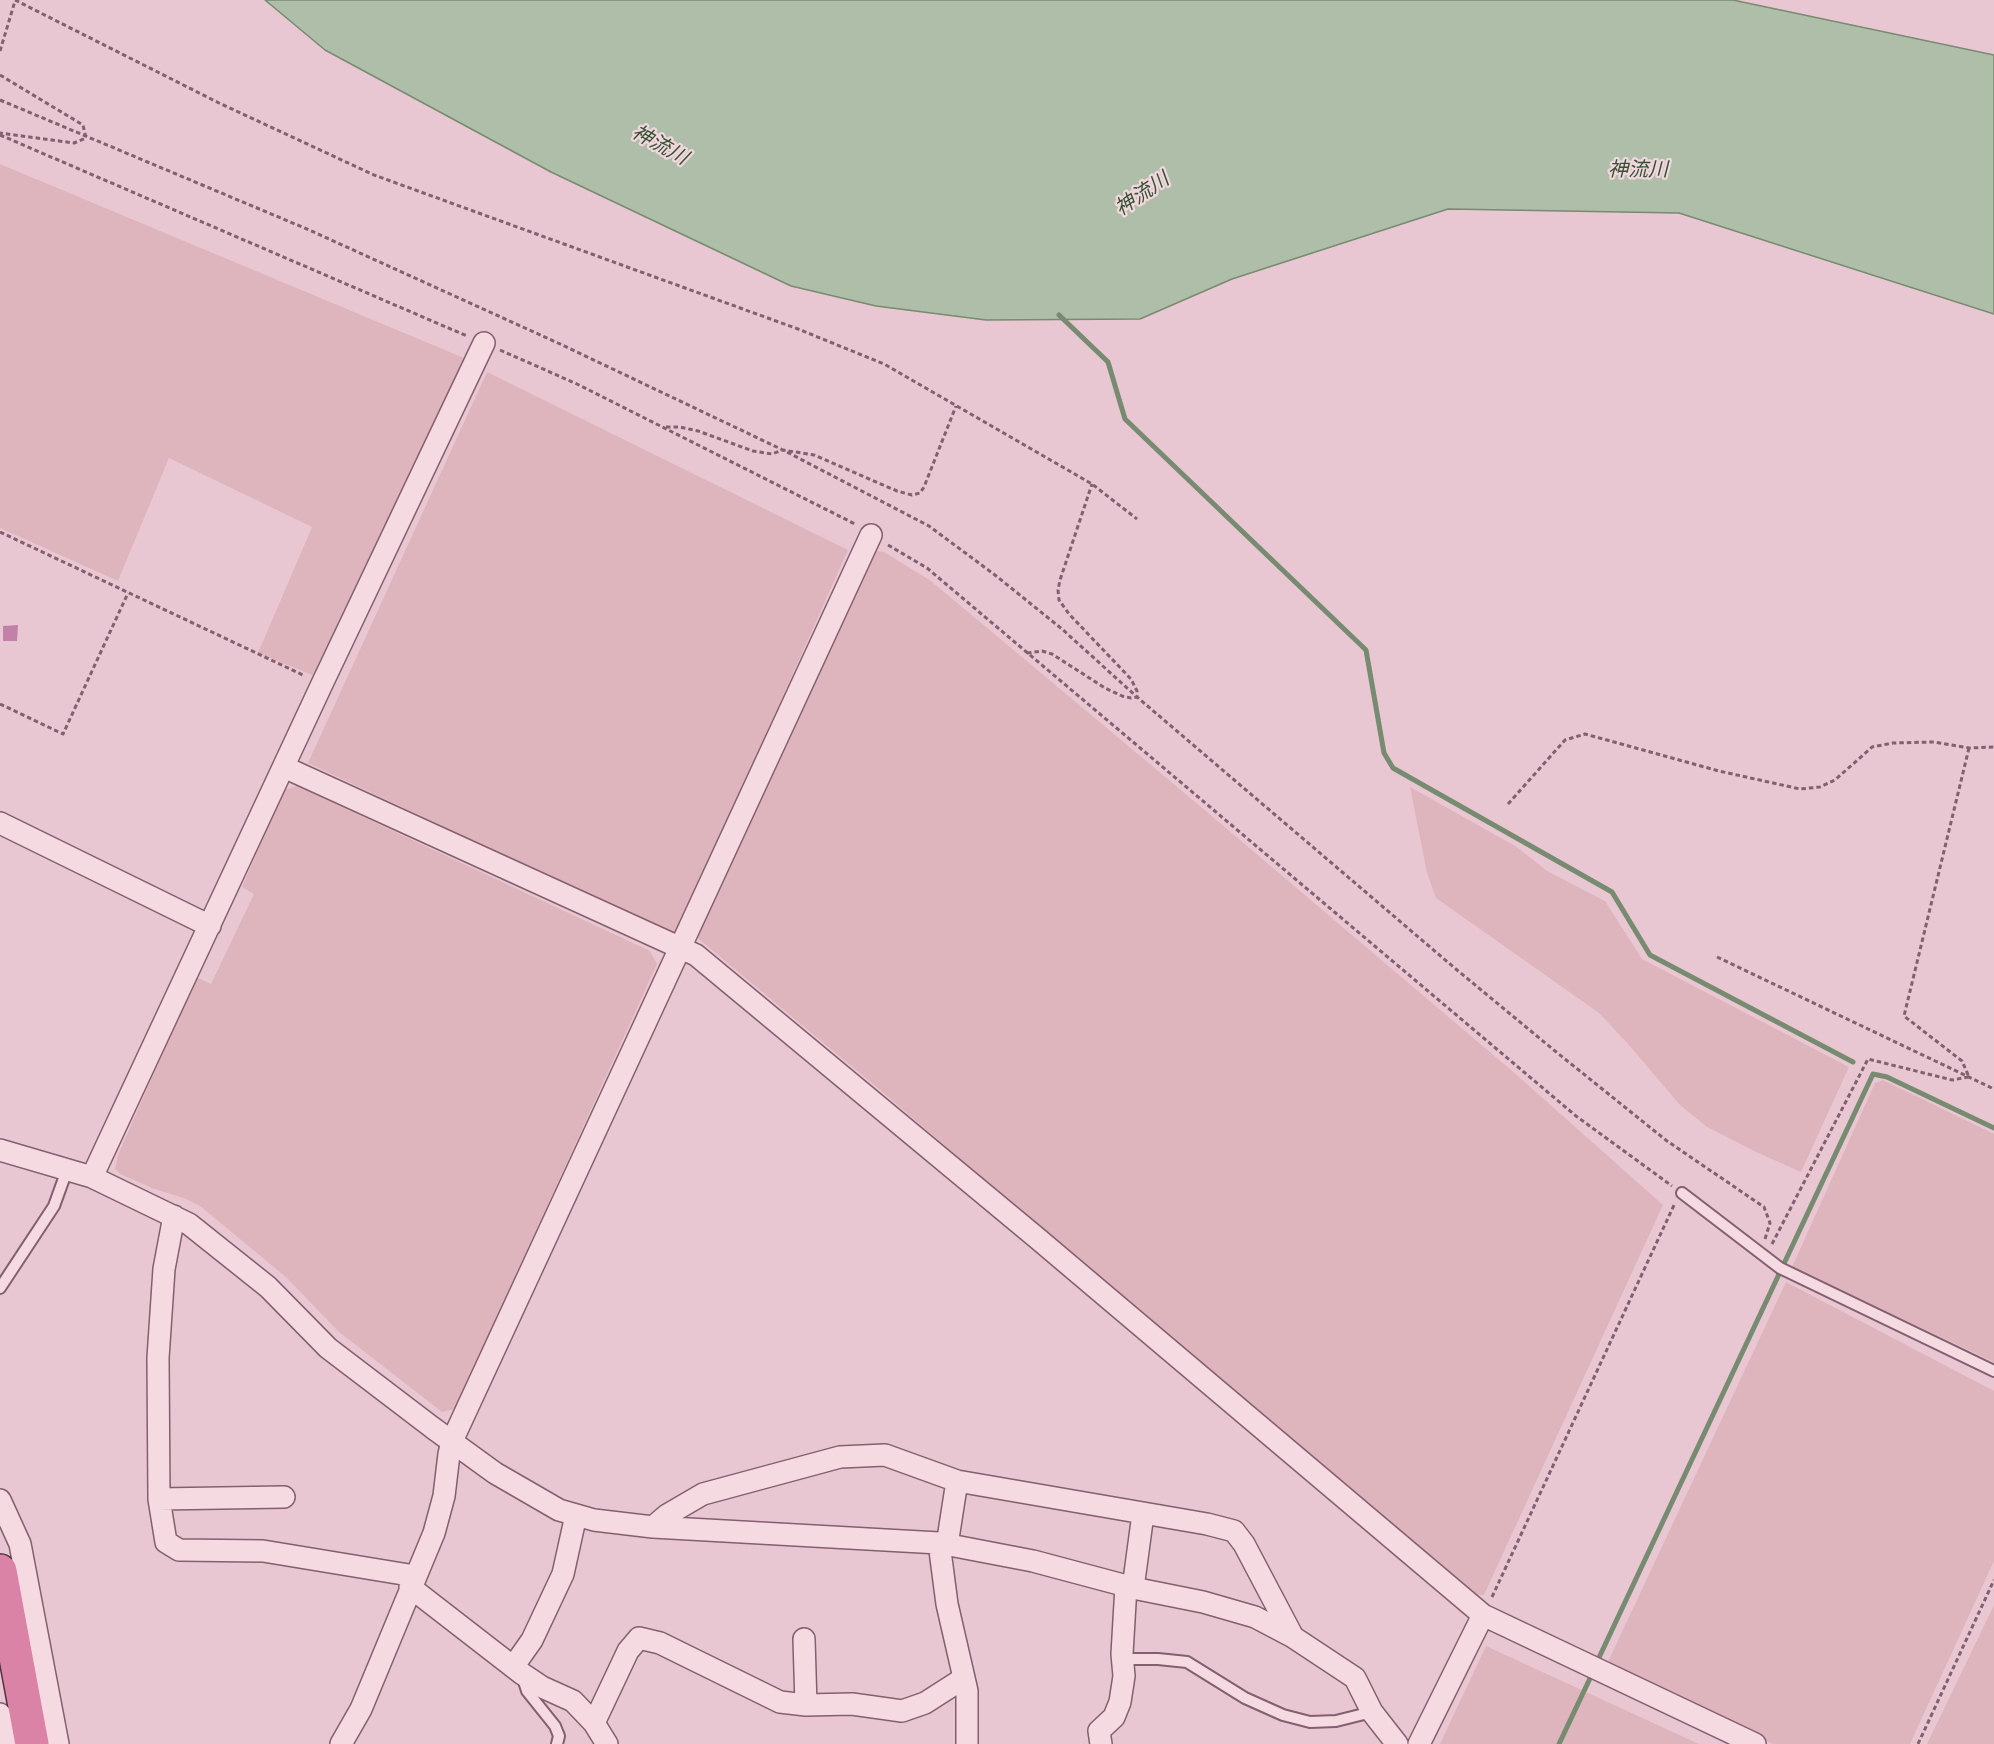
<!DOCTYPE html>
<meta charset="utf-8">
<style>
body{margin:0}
canvas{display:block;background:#e9c7d2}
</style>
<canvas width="1994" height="1744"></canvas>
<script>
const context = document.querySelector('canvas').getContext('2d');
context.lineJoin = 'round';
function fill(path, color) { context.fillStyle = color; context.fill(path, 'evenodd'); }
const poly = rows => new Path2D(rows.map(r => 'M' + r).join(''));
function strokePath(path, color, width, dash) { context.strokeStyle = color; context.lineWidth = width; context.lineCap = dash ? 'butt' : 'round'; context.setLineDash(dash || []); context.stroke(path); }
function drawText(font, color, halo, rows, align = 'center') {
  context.font = font + ' "Playfair Display","Noto Sans JP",serif'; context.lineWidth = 4.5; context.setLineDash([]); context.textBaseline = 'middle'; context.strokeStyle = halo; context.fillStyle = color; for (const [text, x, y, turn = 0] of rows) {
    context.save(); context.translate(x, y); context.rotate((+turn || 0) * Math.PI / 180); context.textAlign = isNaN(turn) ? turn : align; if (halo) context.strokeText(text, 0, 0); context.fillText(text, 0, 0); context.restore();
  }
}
fill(poly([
 [0,164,464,358,315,676,258,653,312,527,169,458,118,581,0,528],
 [487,372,848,550,676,936,308,763],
 [877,551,884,552,931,581,1194,801,1511,1070,1663,1205,1484,1595,1477,1595,1155,1326,880,1090,695,936,870,555],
 [297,786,650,951,657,964,455,1409,442,1412,338,1331,287,1278,200,1206,186,1199,152,1188,120,1174,115,1169,118,1155,196,977,211,984,254,894,242,887,284,790],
 [1410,787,1517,847,1547,871,1605,901,1642,959,1849,1067,1801,1172,1754,1151,1707,1127,1680,1105,1629,1045,1599,1013,1436,898,1427,873],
 [1883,1080,1994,1134,1994,1362,1792,1267,1875,1083],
 [1786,1282,1994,1391,1994,1561,1910,1744,1773,1744,1606,1666],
 [1994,1605,1994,1744,1927,1744],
 [1486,1646,1699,1744,1440,1744]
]), '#deb5bd');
const water = poly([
 [265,0,1733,0,1994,55,1994,314,1679,213,1448,209,1232,279,1140,319,986,320,876,306,791,286,551,172,325,50,265,0]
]);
fill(water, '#afbea8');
strokePath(water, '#778b70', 1.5);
strokePath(poly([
 [1059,315,1108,362,1125,419,1366,650,1384,753,1393,768,1612,892,1650,955,1853,1062],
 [1596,1664,1873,1074,1887,1077,1994,1128],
 [1559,1744,1593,1672]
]), '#778b70', 5);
fill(poly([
 [18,625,17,641,3,641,3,626]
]), '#c381a9');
const service = poly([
 [1682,1193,1780,1268,1994,1371],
 [0,1288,54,1206,67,1170],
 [1122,1659,1158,1659,1187,1662,1245,1698,1283,1715,1310,1722,1336,1721,1372,1712],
 [522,1675,527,1691,555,1726,559,1736,557,1744]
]);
const minor = poly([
 [284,767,696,955,1037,1238,1483,1615,1755,1744],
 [0,823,210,926],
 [0,1150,92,1177,189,1224,268,1287,328,1348,433,1428,495,1473,559,1510,594,1520,653,1527,939,1543,1033,1561,1138,1589,1203,1602,1255,1617,1293,1637,1355,1678,1372,1712,1397,1744],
 [92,1177,322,684,484,343],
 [174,1216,164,1269,158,1358,159,1499,166,1542,179,1550,263,1551,415,1576],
 [159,1499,284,1497],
 [0,1500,20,1544,58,1744],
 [653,1527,667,1515,703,1494,840,1457,885,1455,957,1481,1207,1524,1234,1531,1244,1544,1293,1637],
 [939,1543,947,1604,967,1691,967,1744],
 [947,1545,957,1481],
 [410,1587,521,1673,542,1687,573,1701,594,1723,607,1744],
 [1133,1588,1143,1514],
 [804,1639,806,1705],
 [513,1667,532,1640,563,1574,576,1515],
 [0,1714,6,1744],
 [594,1723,628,1651,639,1638,660,1643,780,1702,806,1705,852,1704,902,1711,925,1703,964,1678],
 [341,1744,361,1709,434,1533,444,1496,449,1454,452,1441,871,535],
 [1101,1744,1099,1731,1114,1717,1120,1702,1124,1676,1122,1654,1126,1586],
 [1419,1744,1483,1615]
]);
const trunk = poly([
 [0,1571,32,1744]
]);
strokePath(service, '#835f70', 14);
strokePath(minor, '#835f70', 24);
strokePath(trunk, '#513243', 36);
strokePath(poly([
 [15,0,219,103,374,175,798,329,884,364,1092,484,1137,519],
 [0,51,15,1],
 [0,75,83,125,86,138,74,143,0,133],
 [0,100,307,229,558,343,783,450,929,526,995,575,1062,629,1137,697,1457,970,1555,1051,1667,1141,1764,1207,1770,1223,1765,1239],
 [0,135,467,336],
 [500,350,577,384,855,524],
 [666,427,680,427,698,431,753,451,772,454,783,450,814,455,897,491,912,495,920,493,924,487,956,406],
 [0,532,305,676],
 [888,545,927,568,1576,1116,1672,1186],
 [1027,653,1042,651,1052,654,1105,688,1122,696,1131,698,1137,697,1137,691,1131,679,1069,614,1059,600,1058,590,1060,580,1092,484],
 [0,704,63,734,128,593],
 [1969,748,1904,1016,1962,1061,1969,1077],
 [1508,804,1565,740,1585,734,1719,771,1800,789,1820,787,1835,780,1872,747,1893,743,1934,742,1969,748,1994,747],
 [1717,957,1994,1089],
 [1772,1244,1868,1059,1952,1080,1969,1077],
 [1492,1597,1675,1203],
 [1918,1744,1994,1580]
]), '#835f70', 3, [4.5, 3]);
strokePath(service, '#f5dae2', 10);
strokePath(minor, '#f5dae2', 21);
strokePath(trunk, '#db83a7', 33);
drawText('italic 20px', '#345332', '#f1d6de', [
 ["神流川",660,145,29],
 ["神流川",1638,170],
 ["神流川",1142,194,-34]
]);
</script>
